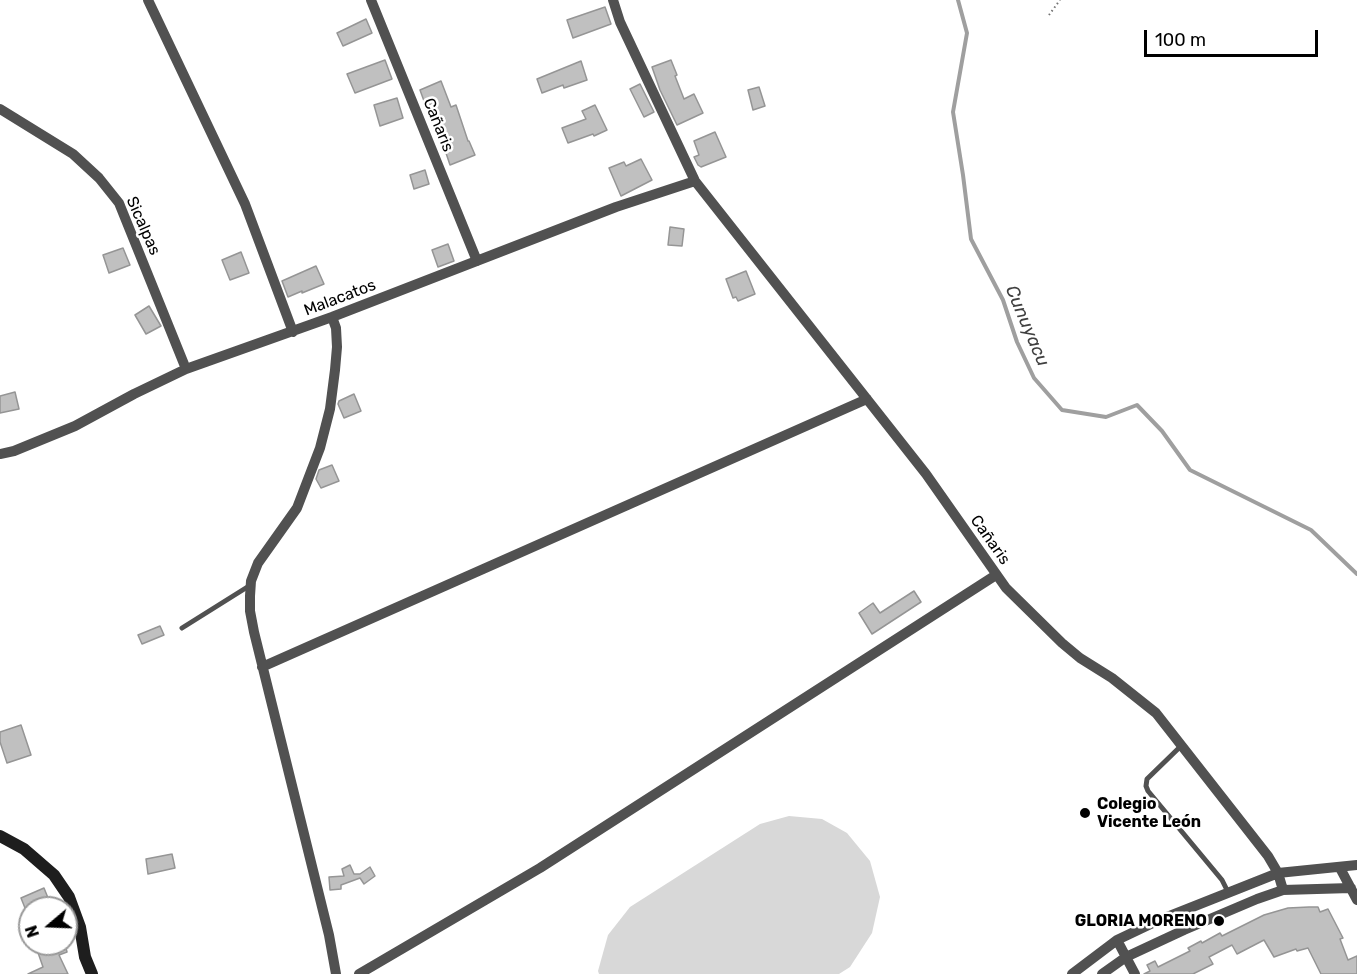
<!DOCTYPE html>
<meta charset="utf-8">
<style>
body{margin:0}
#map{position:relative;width:1357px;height:974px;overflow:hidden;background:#fff;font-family:Rubik,sans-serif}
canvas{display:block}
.north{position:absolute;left:18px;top:896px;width:60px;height:60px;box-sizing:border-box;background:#fff;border:2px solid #999;border-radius:50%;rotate:251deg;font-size:16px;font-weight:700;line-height:24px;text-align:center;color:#000}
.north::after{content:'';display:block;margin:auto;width:21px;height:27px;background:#000;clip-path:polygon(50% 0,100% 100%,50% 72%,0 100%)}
.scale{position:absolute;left:1144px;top:30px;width:174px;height:27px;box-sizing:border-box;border:3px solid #000;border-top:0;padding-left:8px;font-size:18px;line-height:21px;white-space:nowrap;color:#000;-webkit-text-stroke:4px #fff;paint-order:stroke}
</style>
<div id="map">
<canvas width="1357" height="974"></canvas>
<div class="north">N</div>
<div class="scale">100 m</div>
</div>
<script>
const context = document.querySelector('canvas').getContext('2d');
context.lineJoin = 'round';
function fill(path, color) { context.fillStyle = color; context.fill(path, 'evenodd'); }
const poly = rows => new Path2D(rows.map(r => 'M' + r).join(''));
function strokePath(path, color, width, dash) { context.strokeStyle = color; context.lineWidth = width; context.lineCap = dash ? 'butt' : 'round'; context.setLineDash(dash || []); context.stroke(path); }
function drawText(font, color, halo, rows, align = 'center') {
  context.font = font + ' Rubik,sans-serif'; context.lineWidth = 5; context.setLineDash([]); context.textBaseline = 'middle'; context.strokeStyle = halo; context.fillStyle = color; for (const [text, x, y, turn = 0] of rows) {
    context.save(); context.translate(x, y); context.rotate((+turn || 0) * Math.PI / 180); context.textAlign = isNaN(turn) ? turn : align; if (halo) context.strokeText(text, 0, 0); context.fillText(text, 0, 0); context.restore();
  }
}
fill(poly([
 [789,816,822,819,847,833,870,861,880,897,872,933,850,967,839,974,599,974,598,971,608,935,630,907,760,824]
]), '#d8d8d8');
strokePath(poly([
 [958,0,967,33,953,112,963,175,971,239,1003,300,1017,342,1034,378,1062,410,1106,417,1137,405,1162,431,1190,470,1311,530,1357,574]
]), '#9f9f9f', 4);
const building = poly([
 [605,7,611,24,573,38,567,20,605,7],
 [366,19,372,33,343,46,337,33,366,19],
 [385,60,392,79,355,93,347,74,385,60],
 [671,60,677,75,675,76,684,99,694,94,703,113,677,125,660,90,652,67,671,60],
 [581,61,587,80,564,88,563,85,542,93,537,79,581,61],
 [441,81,451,107,456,105,468,141,469,141,475,155,450,165,428,99,424,101,420,90,441,81],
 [640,84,654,112,644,117,630,89,640,84],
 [759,87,765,106,753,110,748,90,759,87],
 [397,98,403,118,380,126,374,105,397,98],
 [595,105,607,130,594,136,593,134,568,143,562,128,586,119,582,111,595,105],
 [715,132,726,157,701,167,698,165,694,157,699,155,694,141,715,132],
 [641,159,652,180,621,196,609,168,624,162,626,166,641,159],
 [425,170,429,184,414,189,410,175,425,170],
 [670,227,684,229,682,246,668,245,670,227],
 [448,244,454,261,438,267,432,250,448,244],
 [123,248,130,265,109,273,103,255,123,248],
 [241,252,249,273,230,280,222,260,241,252],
 [316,266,324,284,302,293,302,291,288,297,282,281,316,266],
 [746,271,755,294,738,301,736,297,733,298,726,279,746,271],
 [149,306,161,326,146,334,135,315,149,306],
 [15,392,19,409,0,413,0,396,15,392],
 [354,394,361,411,344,418,338,404,339,401,354,394],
 [332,465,339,481,321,488,316,479,319,470,332,465],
 [914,591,921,602,872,634,859,613,873,603,880,613,914,591],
 [160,626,164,635,142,644,138,635,160,626],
 [21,725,31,755,7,763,0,742,0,732,21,725],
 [172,854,175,868,148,874,146,859,172,854],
 [350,865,354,874,360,874,370,867,375,876,364,884,360,878,341,885,341,889,330,890,329,877,344,876,342,869,350,865],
 [44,888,50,903,38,908,25,908,21,898,44,888],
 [1309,907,1318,907,1320,912,1328,909,1343,938,1340,939,1348,960,1357,956,1357,974,1321,974,1308,948,1297,951,1296,949,1274,957,1264,940,1237,954,1232,945,1209,957,1213,964,1193,974,1144,974,1150,971,1147,965,1155,961,1158,967,1190,951,1188,948,1201,941,1202,943,1220,933,1222,936,1264,915,1288,908,1309,907],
 [35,944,65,944,67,952,59,955,68,974,28,974,43,967,35,944]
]);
fill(building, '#c0c0c0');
strokePath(building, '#959595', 1.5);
strokePath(poly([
 [1049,15,1060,0]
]), '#737373', 2, [1.5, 3]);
strokePath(poly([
 [182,628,249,586],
 [1182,745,1147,779,1146,786,1148,791,1222,880,1228,892]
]), '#515151', 5);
strokePath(poly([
 [148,0,245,204,293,332],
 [371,0,477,261],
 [613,0,620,22,695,181,926,474,1006,588,1062,643,1080,658,1112,678,1156,713,1268,856,1278,873,1283,890],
 [0,109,73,154,99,178,119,203,186,369],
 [332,317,336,328,337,347,335,370,330,409,320,448,297,508,258,563,251,581,250,596,250,611,254,632,329,935,336,974],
 [0,454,14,451,75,426,134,394,186,369,332,317,616,207,695,181],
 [262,667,867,399],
 [1340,868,1357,900],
 [1117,940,1135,974],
 [359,974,540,868,996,575],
 [1072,974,1117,940,1157,921,1278,873,1357,865],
 [1102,974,1126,957,1184,930,1257,899,1283,890,1351,888]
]), '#515151', 10);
strokePath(poly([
 [0,836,24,849,54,875,69,897,80,927,85,957,92,974]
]), '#1e1e1e', 12);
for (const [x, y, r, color] of [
 [1085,813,6,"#000"],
 [1219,921,6,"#000"]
]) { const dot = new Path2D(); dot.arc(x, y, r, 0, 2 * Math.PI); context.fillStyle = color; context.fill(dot); strokePath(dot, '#fff', 2); }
drawText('16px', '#000', '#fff', [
 ["Cañaris",438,125,68],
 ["Sicalpas",143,226,66],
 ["Malacatos",340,298,-21],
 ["Cañaris",990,540,55]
]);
drawText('bold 16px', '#000', '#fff', [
 ["Colegio",1097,804],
 ["Vicente León",1097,822],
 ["GLORIA MORENO",1207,921,"right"]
], 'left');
drawText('italic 18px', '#404040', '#fff', [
 ["Cunuyacu",1027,326,67]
]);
</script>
